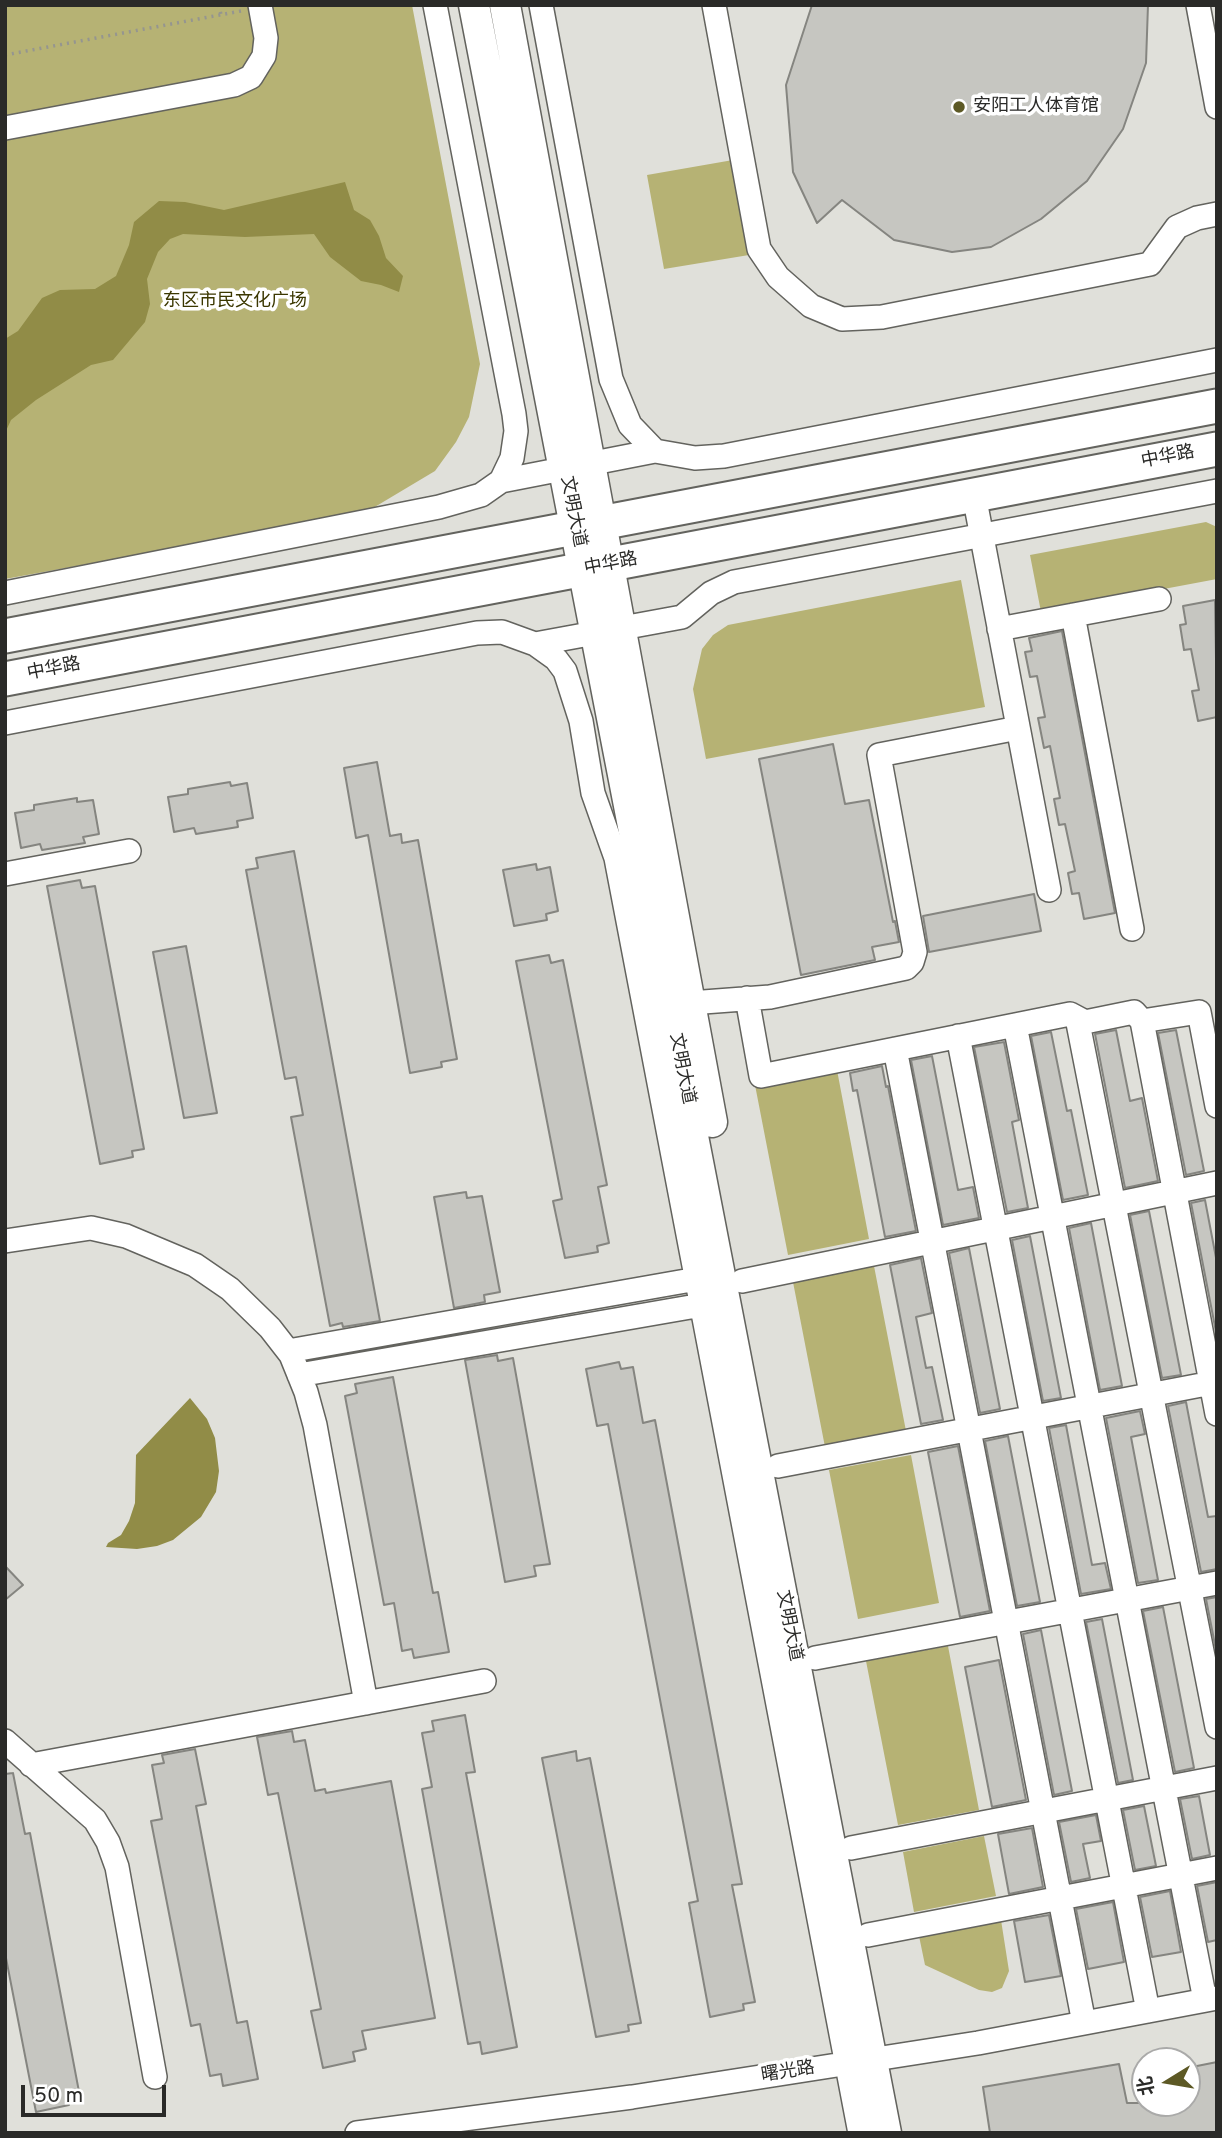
<!DOCTYPE html>
<meta charset="utf-8">
<style>
body{margin:0}
#map{position:relative;width:1222px;height:2138px;overflow:hidden;background:#e0e0da;font-family:Overpass,"Noto Sans SC",sans-serif}
canvas{display:block}
.frame{position:absolute;inset:0;border:7px solid #2a2a28;pointer-events:none}
.north{position:absolute;left:1131px;top:2047px;width:70px;height:70px;box-sizing:border-box;background:#fff;border:2px solid #aaaaa9;border-radius:50%;rotate:259deg;font-size:19px;font-weight:700;line-height:28px;text-align:center;color:#2a2a28}
.north::after{content:'';display:block;margin:auto;width:24px;height:32px;background:#5d5925;clip-path:polygon(50% 0,100% 100%,50% 72%,0 100%)}
.scale{position:absolute;left:21px;top:2085px;width:145px;height:32px;box-sizing:border-box;border:4px solid #2a2a28;border-top:0;padding-left:9px;font-size:21px;line-height:24px;white-space:nowrap;color:#2a2a28;-webkit-text-stroke:5px #fff;paint-order:stroke}
</style>
<div id="map">
<canvas width="1222" height="2138"></canvas>
<div class="frame"></div>
<div class="north">北</div>
<div class="scale">50 m</div>
</div>
<script>
const context = document.querySelector('canvas').getContext('2d');
context.lineJoin = 'round';
function fill(path, color) { context.fillStyle = color; context.fill(path, 'evenodd'); }
const poly = rows => new Path2D(rows.map(r => 'M' + r).join(''));
function strokePath(path, color, width, dash) { context.strokeStyle = color; context.lineWidth = width; context.lineCap = dash ? 'butt' : 'round'; context.setLineDash(dash || []); context.stroke(path); }
function drawText(font, color, halo, rows, align = 'center') {
  context.font = font + ' Overpass,"Noto Sans SC",sans-serif'; context.lineWidth = 7; context.setLineDash([]); context.textBaseline = 'middle'; context.strokeStyle = halo; context.fillStyle = color; for (const [text, x, y, turn = 0] of rows) {
    context.save(); context.translate(x, y); context.rotate((+turn || 0) * Math.PI / 180); context.textAlign = isNaN(turn) ? turn : align; if (halo) context.strokeText(text, 0, 0); context.fillText(text, 0, 0); context.restore();
  }
}
fill(poly([
 [5,5,412,5,480,364,469,417,456,442,435,471,363,514,5,579],
 [733,160,749,255,664,269,647,175],
 [1206,522,1217,527,1217,579,1041,612,1030,555],
 [961,580,985,707,706,759,693,689,702,649,713,635,728,625],
 [837,1070,869,1239,788,1255,755,1085],
 [874,1266,906,1431,825,1447,793,1282],
 [911,1455,939,1603,858,1619,829,1470],
 [948,1646,979,1810,898,1825,866,1661],
 [984,1836,996,1896,914,1912,903,1852],
 [1001,1920,1009,1971,1002,1988,992,1992,979,1990,925,1965,919,1936]
]), '#b6b274');
fill(poly([
 [345,182,354,210,370,220,379,236,386,258,403,276,399,292,381,285,361,281,330,257,314,234,245,237,183,234,170,239,158,252,147,279,150,304,145,322,113,360,91,365,36,400,11,420,5,433,5,339,18,331,42,298,60,290,95,289,116,276,129,245,134,222,159,201,185,202,224,210],
 [190,1398,207,1419,215,1438,219,1471,216,1492,201,1517,173,1540,157,1546,137,1549,106,1547,108,1543,121,1535,129,1521,135,1503,136,1455]
]), '#918c47');
const building = poly([
 [812,5,1148,5,1146,63,1123,129,1087,181,1041,219,991,247,952,252,894,240,842,200,817,223,793,172,786,85,812,5],
 [1215,600,1217,717,1198,721,1192,691,1199,690,1191,649,1184,650,1180,625,1186,624,1183,606,1215,600],
 [1062,631,1115,913,1084,919,1079,893,1072,894,1068,873,1075,871,1065,824,1059,825,1054,799,1060,798,1050,746,1044,748,1038,718,1045,717,1037,676,1030,677,1025,652,1032,651,1029,638,1062,631],
 [833,744,845,804,869,800,893,922,895,921,899,942,872,947,875,960,801,975,759,759,833,744],
 [377,762,390,836,401,834,402,843,418,840,457,1059,441,1062,442,1067,410,1073,368,835,356,838,344,768,377,762],
 [230,782,231,786,247,783,253,818,237,821,238,827,196,834,194,828,174,832,168,797,188,794,188,789,230,782],
 [77,798,77,802,93,800,99,834,83,837,85,843,42,850,40,844,21,848,15,813,34,810,34,805,77,798],
 [294,851,380,1321,343,1327,342,1323,330,1326,291,1117,303,1115,296,1077,285,1079,246,870,258,868,256,858,294,851],
 [536,864,537,870,550,867,558,911,546,914,547,920,514,926,503,870,536,864],
 [80,880,82,888,95,886,144,1149,132,1151,133,1157,100,1164,47,886,80,880],
 [1034,894,1041,931,929,952,923,916,1034,894],
 [186,946,217,1113,184,1118,153,952,186,946],
 [549,955,551,963,563,960,607,1185,598,1187,609,1243,597,1246,598,1252,565,1258,553,1201,562,1199,516,961,549,955],
 [1116,1030,1130,1101,1142,1098,1158,1181,1125,1188,1095,1034,1116,1030],
 [1176,1030,1204,1171,1186,1175,1158,1033,1176,1030],
 [1051,1032,1067,1111,1071,1110,1088,1195,1063,1200,1031,1036,1051,1032],
 [1004,1042,1019,1120,1012,1122,1028,1208,1007,1212,974,1047,1004,1042],
 [932,1056,958,1190,973,1187,979,1218,943,1225,911,1060,932,1056],
 [882,1066,886,1087,888,1086,916,1231,885,1237,857,1090,853,1091,850,1073,882,1066],
 [466,1192,467,1198,482,1196,500,1292,484,1295,485,1302,454,1308,434,1197,466,1192],
 [1205,1200,1217,1263,1217,1337,1191,1203,1205,1200],
 [1149,1211,1181,1375,1162,1378,1130,1215,1149,1211],
 [1091,1223,1122,1386,1100,1390,1069,1228,1091,1223],
 [1030,1236,1061,1398,1043,1401,1012,1240,1030,1236],
 [969,1248,1000,1409,980,1413,949,1253,969,1248],
 [921,1258,932,1313,916,1317,926,1368,932,1367,943,1420,921,1424,890,1265,921,1258],
 [497,1355,498,1361,513,1358,550,1564,534,1566,536,1576,505,1582,465,1360,497,1355],
 [619,1362,621,1369,633,1367,643,1423,655,1420,742,1884,732,1885,755,2002,743,2004,744,2010,710,2017,689,1903,698,1901,608,1424,597,1426,586,1369,619,1362],
 [393,1377,433,1593,438,1592,449,1652,414,1658,412,1649,402,1651,394,1603,384,1605,345,1396,357,1393,355,1384,393,1377],
 [1186,1402,1208,1517,1217,1516,1217,1569,1201,1572,1168,1406,1186,1402],
 [1140,1411,1145,1434,1131,1437,1158,1580,1138,1583,1106,1418,1140,1411],
 [1066,1425,1092,1565,1105,1563,1111,1589,1081,1594,1049,1428,1066,1425],
 [1008,1436,1040,1602,1017,1606,985,1441,1008,1436],
 [958,1446,990,1611,960,1617,928,1452,958,1446],
 [5,1566,23,1585,5,1600,5,1566],
 [1217,1597,1217,1650,1216,1650,1206,1599,1217,1597],
 [1163,1607,1194,1768,1175,1772,1143,1611,1163,1607],
 [1102,1619,1133,1780,1118,1783,1086,1622,1102,1619],
 [1041,1630,1072,1791,1054,1795,1023,1634,1041,1630],
 [999,1660,1026,1800,992,1807,965,1667,999,1660],
 [465,1715,475,1772,466,1773,517,2047,482,2054,480,2042,468,2044,422,1789,432,1787,422,1733,434,1731,432,1721,465,1715],
 [292,1731,294,1742,305,1740,315,1791,325,1789,326,1793,391,1781,435,2018,362,2031,366,2049,353,2052,355,2061,323,2068,311,2011,321,2009,278,1793,268,1795,257,1737,292,1731],
 [195,1749,206,1804,196,1806,237,2023,247,2021,258,2079,223,2086,221,2074,210,2076,200,2024,191,2026,151,1821,162,1819,152,1765,164,1763,162,1755,195,1749],
 [576,1751,577,1761,590,1758,641,2023,628,2025,629,2031,596,2037,542,1758,576,1751],
 [13,1773,25,1834,30,1833,80,2097,68,2099,69,2105,36,2112,5,1953,5,1774,13,1773],
 [1199,1796,1210,1855,1192,1859,1180,1799,1199,1796],
 [1144,1806,1156,1866,1135,1870,1123,1810,1144,1806],
 [1096,1815,1101,1841,1083,1844,1090,1878,1071,1882,1059,1822,1096,1815],
 [1032,1828,1043,1887,1009,1894,998,1834,1032,1828],
 [1217,1882,1217,1940,1208,1942,1197,1886,1217,1882],
 [1170,1891,1181,1952,1152,1957,1140,1897,1170,1891],
 [1113,1902,1124,1962,1088,1969,1076,1909,1113,1902],
 [1049,1915,1061,1976,1025,1982,1014,1921,1049,1915],
 [1217,2062,1217,2133,990,2133,983,2087,1119,2064,1127,2103,1187,2103,1187,2068,1217,2062]
]);
fill(building, '#c6c6c1');
strokePath(building, '#858580', 2);
const minor = poly([
 [435,5,514,414,516,431,512,458,501,481],
 [541,5,611,379,630,425,655,451],
 [714,5,759,249,778,277,811,306,842,319,882,317,1150,264,1177,227,1197,218,1217,214],
 [1198,5,1217,107],
 [5,128,234,85,251,77,264,56,266,38,260,5],
 [974,495,1049,890],
 [5,593,439,507,481,495,501,481,655,451,695,458,724,456,1217,360],
 [1073,615,1132,929],
 [999,629,1159,599],
 [535,644,556,659,565,671,581,721,593,793,616,858,860,2133],
 [5,723,477,633,502,632,535,644,682,617,711,593,734,582,1217,491],
 [5,874,129,851],
 [747,998,761,1076,1070,1014,1085,1022,1134,1012,1142,1021,1199,1012,1217,1106],
 [690,1003,770,997,906,968,912,962,915,952,879,755,1018,728],
 [1077,1018,1217,1727],
 [1142,1021,1217,1414],
 [1015,1025,1205,2000],
 [958,1036,1148,2011],
 [895,1049,1084,2023],
 [5,1241,91,1228,126,1236,195,1265,230,1289,270,1328,291,1355,306,1392,315,1425,366,1703],
 [742,1281,1217,1183],
 [288,1351,697,1279],
 [299,1375,702,1305],
 [778,1466,1217,1382],
 [815,1658,1217,1583],
 [5,1741,95,1820,108,1842,117,1867,155,2077],
 [31,1765,484,1681],
 [851,1848,1217,1778],
 [868,1935,1217,1868],
 [357,2133,632,2097,978,2043,1217,1998]
]);
const major = poly([
 [474,5,886,2133],
 [505,5,712,1122]
]);
const highway = poly([
 [5,636,1217,406],
 [5,679,1217,449]
]);
strokePath(minor, '#63635e', 26);
strokePath(major, '#63635e', 33);
strokePath(highway, '#63635e', 37);
strokePath(poly([
 [219,5,221,15],
 [5,55,241,11]
]), '#959590', 3.5, [2, 5]);
strokePath(minor, '#fff', 23);
strokePath(major, '#fff', 30);
strokePath(highway, '#fff', 33);
for (const [x, y, r, color] of [
 [959,107,7,"#5d5925"]
]) { const dot = new Path2D(); dot.arc(x, y, r, 0, 2 * Math.PI); context.fillStyle = color; context.fill(dot); strokePath(dot, '#fff', 2.5); }
drawText('18px', '#2a2a28', '#fff', [
 ["安阳工人体育馆",973,107]
], 'left');
drawText('18px', '#3b3700', '#fff', [
 ["东区市民文化广场",235,302]
]);
drawText('18px', '#2a2a28', '#fff', [
 ["中华路",1168,458,-11],
 ["文明大道",572,512,79],
 ["中华路",611,565,-11],
 ["中华路",54,670,-11],
 ["文明大道",681,1069,79],
 ["文明大道",788,1626,79],
 ["曙光路",788,2073,-9]
]);
</script>
